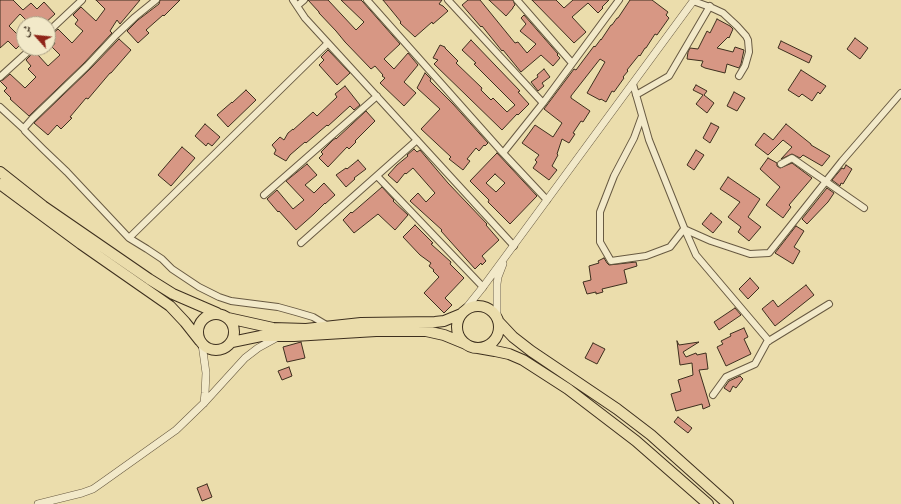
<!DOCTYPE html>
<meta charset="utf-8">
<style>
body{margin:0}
#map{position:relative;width:901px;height:504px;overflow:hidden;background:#ebddac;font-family:"EB Garamond",Amiri,serif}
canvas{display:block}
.north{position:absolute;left:16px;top:16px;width:40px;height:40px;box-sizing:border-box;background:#f2e9c9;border:1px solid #aa9f85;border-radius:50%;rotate:297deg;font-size:11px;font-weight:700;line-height:16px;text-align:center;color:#3d2f1e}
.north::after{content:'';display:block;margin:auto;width:14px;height:18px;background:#8f2418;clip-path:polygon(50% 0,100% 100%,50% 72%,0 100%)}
</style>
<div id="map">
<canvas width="901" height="504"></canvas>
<div class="north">ش</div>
</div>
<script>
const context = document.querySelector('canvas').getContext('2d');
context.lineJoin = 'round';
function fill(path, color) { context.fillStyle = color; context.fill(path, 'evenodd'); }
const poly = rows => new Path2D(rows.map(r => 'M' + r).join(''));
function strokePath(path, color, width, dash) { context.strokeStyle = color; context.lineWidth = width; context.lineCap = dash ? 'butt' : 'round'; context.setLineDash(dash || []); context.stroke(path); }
const building = poly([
 [0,0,13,0,23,10,31,3,37,9,44,2,55,14,44,24,30,24,20,14,9,26,24,41,16,49,8,41,0,48,0,0],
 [96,0,140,0,120,24,117,20,110,31,112,33,84,63,29,116,10,99,11,98,4,91,7,88,0,81,3,80,10,74,25,88,36,77,28,69,31,66,26,60,35,51,37,48,45,48,38,55,48,66,60,55,52,47,55,43,48,36,51,35,58,29,72,43,83,31,75,24,78,20,73,15,81,7,96,21,105,9,96,0],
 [160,0,180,0,164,16,163,15,146,30,149,33,138,43,127,31,138,20,159,4,160,0],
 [308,0,328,0,356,30,364,22,341,0,361,0,363,2,400,44,384,59,394,69,408,53,418,65,404,82,416,93,404,106,380,83,385,78,382,76,383,75,375,66,371,69,345,42,336,31,319,13,319,12,308,0],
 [383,0,442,0,439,4,443,6,448,11,433,24,432,22,415,37,400,23,401,22,383,0],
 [468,0,480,0,515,43,518,42,527,53,536,44,520,31,526,24,521,18,524,15,558,54,557,55,560,58,553,66,541,55,521,72,503,50,502,51,482,26,481,27,462,5,468,0],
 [489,0,513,0,515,5,513,7,513,8,506,16,489,0],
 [532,0,556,0,564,8,573,0,609,0,602,7,603,8,598,13,588,3,572,17,586,32,574,43,532,0],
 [630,0,652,0,668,12,666,15,669,18,657,35,655,34,646,48,645,48,640,56,639,55,627,70,628,71,623,77,624,78,614,92,612,91,606,102,601,99,600,100,587,93,605,62,600,59,571,96,571,98,590,111,583,122,581,121,573,133,575,134,569,143,562,139,557,154,558,155,552,166,557,170,549,180,533,168,537,162,535,160,539,155,522,143,535,125,553,137,562,123,544,109,574,69,576,70,594,46,595,47,601,39,601,40,611,25,612,25,617,18,618,18,630,0],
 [717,19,730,26,733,29,729,38,728,37,717,48,733,52,735,47,744,50,741,64,739,68,727,64,725,73,705,68,701,66,703,61,687,59,688,52,690,48,698,49,707,31,710,33,717,19],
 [855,38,868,48,860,59,847,49,855,38],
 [119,39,131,50,111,73,110,73,88,99,86,98,70,117,72,118,61,129,57,125,48,135,34,123,90,69,119,39],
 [471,40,520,91,518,92,529,104,518,115,517,114,502,130,434,64,438,60,433,58,440,45,445,47,445,48,458,61,456,63,482,88,481,90,491,100,493,98,507,112,515,105,474,64,476,63,462,50,471,40],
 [781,41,812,56,809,63,778,48,781,41],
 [328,50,350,73,337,85,319,65,324,60,321,57,328,50],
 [544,69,550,77,542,83,544,86,538,91,531,82,538,77,537,75,544,69],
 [801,70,826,86,820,94,818,92,812,101,802,94,799,97,788,90,801,70],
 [425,73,431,79,430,81,453,104,488,143,485,146,484,145,479,151,476,148,467,159,470,161,463,170,449,159,451,157,421,129,440,109,417,88,425,73],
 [696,85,707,91,704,95,714,103,707,113,696,104,703,95,693,90,696,85],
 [345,86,360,105,354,110,350,106,328,126,327,125,306,143,305,142,290,155,286,161,274,154,276,150,272,145,280,137,284,140,288,133,293,129,293,130,313,112,317,116,337,97,335,94,345,86],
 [246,90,256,100,228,127,217,115,232,102,232,103,246,90],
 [734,92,745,98,737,111,727,106,734,92],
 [366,111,375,121,355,141,356,142,349,149,347,147,328,167,319,158,323,154,321,152,333,140,336,138,336,139,366,111],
 [711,123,719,127,710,143,703,138,711,123],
 [205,124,220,137,212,146,208,143,206,146,195,136,205,124],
 [786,124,811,144,811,145,830,156,822,166,803,155,800,158,792,154,781,159,792,147,783,140,768,155,755,145,764,133,773,140,786,124],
 [182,147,195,158,171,186,158,175,182,147],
 [414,149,417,152,420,150,448,183,487,224,486,225,499,240,482,256,486,261,482,265,481,263,475,269,441,231,442,230,410,201,418,193,426,202,435,193,413,168,406,174,405,173,397,183,388,175,397,165,408,156,407,155,414,149],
 [696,150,704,155,694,170,687,165,696,150],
 [497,153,537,196,510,224,488,202,489,200,470,181,497,153],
 [495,174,505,183,496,192,486,183,495,174],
 [768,158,777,163,777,166,780,168,792,163,812,178,789,205,791,207,783,218,766,205,780,187,760,169,768,158],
 [358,160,366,169,354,178,355,179,346,187,336,175,346,168,347,169,358,160],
 [307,164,317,175,305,185,314,193,324,183,335,195,325,204,325,203,314,214,296,230,279,211,278,212,267,199,277,190,293,209,304,200,286,181,307,164],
 [846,165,852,169,843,184,841,183,840,186,832,180,842,168,844,169,846,165],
 [728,177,760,199,748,217,761,227,749,241,738,232,741,227,728,217,740,202,720,189,728,177],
 [382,187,394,200,393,201,408,215,395,230,378,214,354,233,343,220,351,212,352,213,382,187],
 [827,188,834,193,828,202,807,224,802,219,827,188],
 [711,213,722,222,713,233,702,224,711,213],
 [415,225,433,243,431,244,451,262,450,264,464,278,445,298,452,305,444,313,424,293,439,277,433,271,434,270,429,266,431,263,420,255,403,237,415,225],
 [796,226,804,231,794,247,800,251,793,264,775,253,796,226],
 [604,258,607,263,609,265,636,262,637,266,624,270,627,283,602,289,603,292,596,294,596,292,587,294,583,282,591,280,589,266,599,263,598,261,604,258],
 [750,278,759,288,748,299,739,289,750,278],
 [806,285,814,295,775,326,762,309,773,300,778,307,806,285],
 [735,308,741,315,719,330,714,322,735,308],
 [744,328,748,337,744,339,751,354,726,366,717,347,723,344,721,341,731,336,730,334,744,328],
 [677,341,679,345,699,342,683,352,686,357,696,353,697,355,706,353,708,369,699,370,710,406,703,409,702,404,676,411,671,394,681,391,678,380,693,375,692,363,680,365,677,341],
 [301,342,305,358,287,362,283,347,301,342],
 [593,343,605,349,597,364,585,358,593,343],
 [289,367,292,376,282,380,278,371,289,367],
 [740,376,743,379,736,388,733,386,730,392,724,388,729,381,740,376],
 [678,417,692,428,688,433,674,422,678,417],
 [207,484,212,497,202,501,197,488,207,484]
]);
fill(building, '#d79784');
strokePath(building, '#3d2f1e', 1);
const minor = poly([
 [156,0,135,17,116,35,87,66,32,119,25,127,24,129,25,131,43,149,67,172,129,238,147,249,162,259,172,269,199,287,219,297,231,301,278,307,296,312,313,317,328,326],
 [293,0,305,18,514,246],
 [367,0,503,153,547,200],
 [448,0,543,103],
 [517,0,572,63],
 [693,1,710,7,723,13,737,26,746,36,748,40,749,52,745,66,739,76],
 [297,6,304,0],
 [48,32,82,0],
 [0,77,32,48],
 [633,84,649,140,685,230,696,255,769,341],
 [636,95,669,76,710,6],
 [0,107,24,129],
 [642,116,634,138,614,176,600,212,600,242,611,261,646,256,670,247,684,229,711,241,750,254,769,253,842,161,901,93],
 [503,153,543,103,619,0],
 [781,164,792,158,864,208],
 [377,176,483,287],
 [264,195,377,96],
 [129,238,328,43],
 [301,243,417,140],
 [713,395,726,377,755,364,767,342,829,304]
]);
const tertiary = poly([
 [463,312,483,287,547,200,694,0],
 [497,318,497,284,498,277,503,264],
 [202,344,206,373,205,393,204,403],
 [38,504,82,493,93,489,103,482,176,430,204,403,245,358,258,348,278,337]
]);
const trunk = poly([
 [0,172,43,206,149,279,173,294,217,313],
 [0,184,81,244,170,306,185,322,200,341],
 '457 327a21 21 0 1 1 42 0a21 21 0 1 1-42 0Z',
 '198 332a18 18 0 1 1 36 0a18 18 0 1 1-36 0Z',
 [228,318,273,328,306,329,361,323,435,322,444,321,461,314],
 [498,321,513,337,531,351,617,409,651,435,728,504],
 [232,342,261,336,294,336,376,331,426,331,444,335,466,344],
 [478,348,495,351,509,354,523,360,568,389,636,441,708,504]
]);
strokePath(minor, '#685a42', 8);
strokePath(tertiary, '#685a42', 8);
strokePath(trunk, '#3d2f1e', 12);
strokePath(minor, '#f2e9c9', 6);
strokePath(tertiary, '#f2e9c9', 7);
strokePath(trunk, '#ebddac', 10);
</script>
